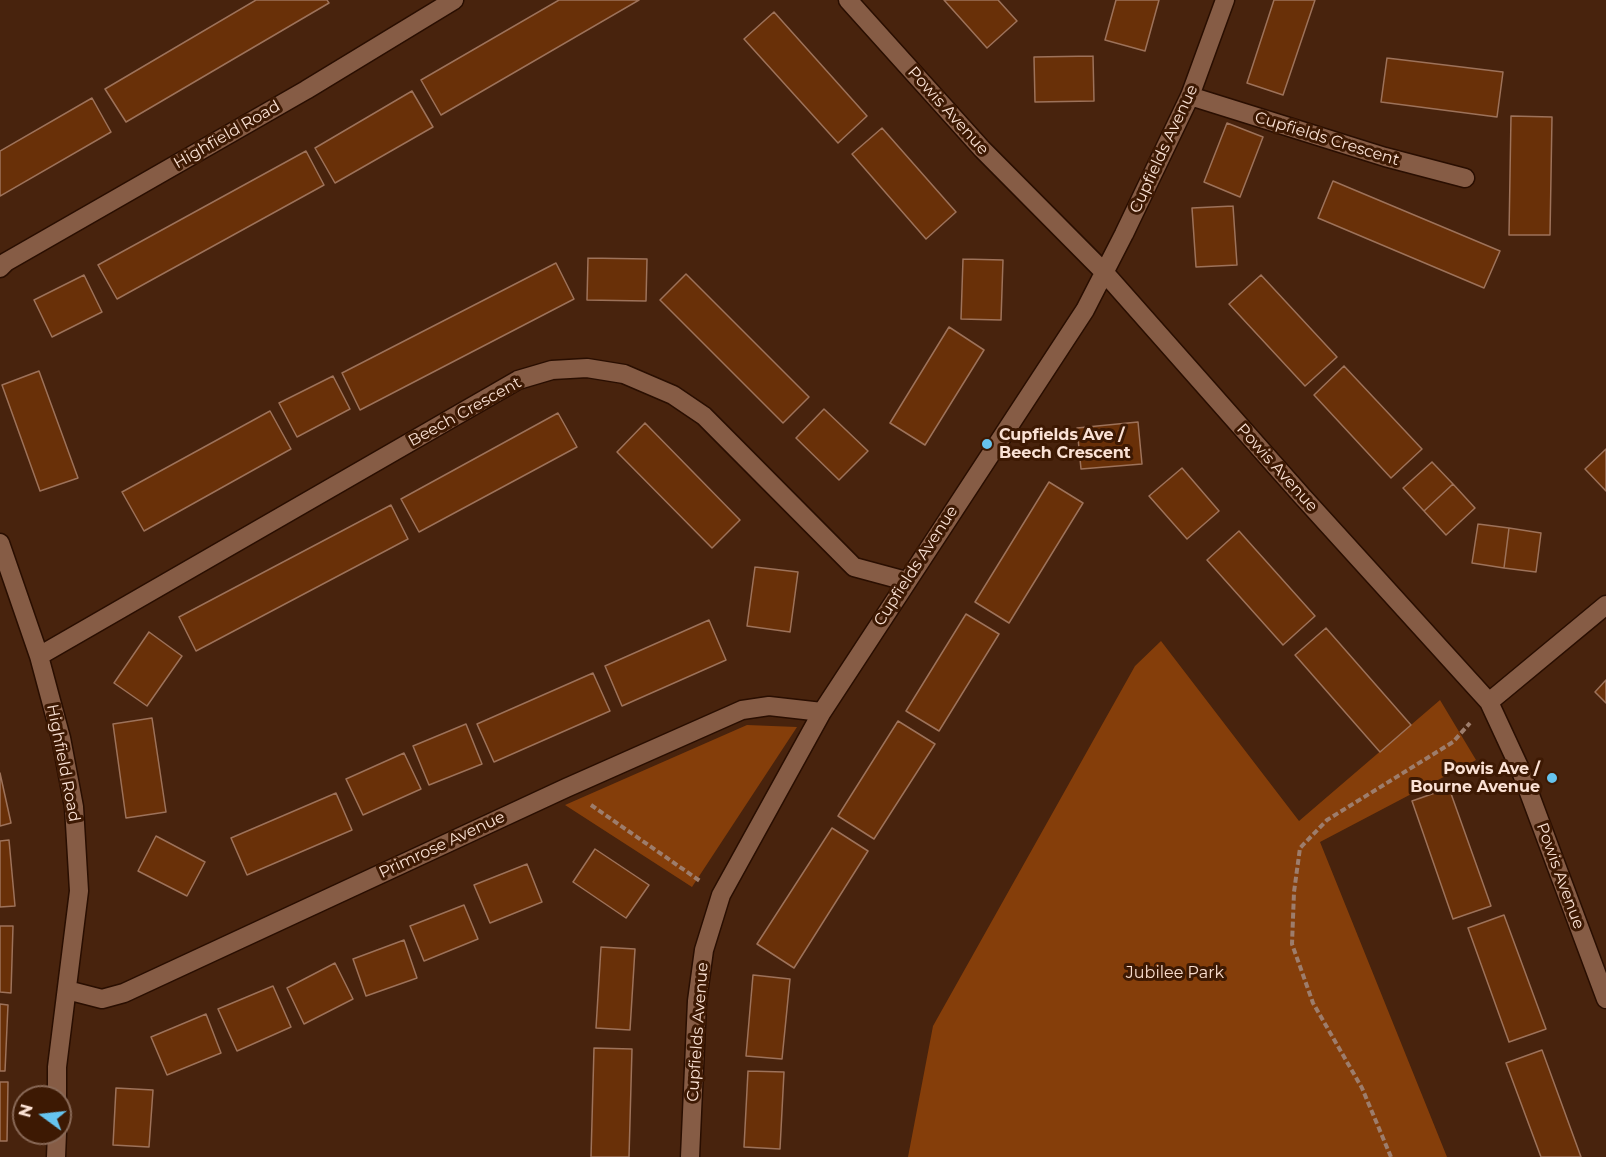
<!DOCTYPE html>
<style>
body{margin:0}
#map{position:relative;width:1606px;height:1157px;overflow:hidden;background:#48230d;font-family:Montserrat,sans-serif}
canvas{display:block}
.north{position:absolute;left:12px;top:1085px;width:60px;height:60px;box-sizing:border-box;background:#3d1903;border:2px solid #896957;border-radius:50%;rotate:285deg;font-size:16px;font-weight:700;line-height:24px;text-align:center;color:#fae1d4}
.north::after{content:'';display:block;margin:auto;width:21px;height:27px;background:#66c4ef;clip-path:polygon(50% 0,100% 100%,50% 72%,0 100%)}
</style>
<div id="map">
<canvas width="1606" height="1157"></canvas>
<div class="north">N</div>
</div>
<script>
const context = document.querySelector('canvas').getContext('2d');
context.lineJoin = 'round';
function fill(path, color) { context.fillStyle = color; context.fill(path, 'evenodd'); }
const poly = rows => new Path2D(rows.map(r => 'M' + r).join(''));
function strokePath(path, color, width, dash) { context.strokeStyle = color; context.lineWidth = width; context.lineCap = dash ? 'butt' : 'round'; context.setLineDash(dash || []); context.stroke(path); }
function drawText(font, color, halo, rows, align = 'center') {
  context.font = font + ' Montserrat,sans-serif'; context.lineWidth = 6; context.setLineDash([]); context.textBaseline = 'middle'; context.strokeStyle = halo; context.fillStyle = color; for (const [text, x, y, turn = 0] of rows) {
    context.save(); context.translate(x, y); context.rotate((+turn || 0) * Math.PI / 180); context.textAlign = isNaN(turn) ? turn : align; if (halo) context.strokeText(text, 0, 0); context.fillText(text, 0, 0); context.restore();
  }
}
fill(poly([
 [1161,641,1299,821,1440,700,1476,760,1320,842,1447,1157,908,1157,933,1026,1135,666],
 [747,725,797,727,692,887,565,805]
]), '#853e0a');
const building = poly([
 [256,0,327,0,329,3,126,122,105,89,256,0],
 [559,0,639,0,441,115,421,80,559,0],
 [944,0,998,0,1017,21,987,48,944,0],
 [1116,0,1159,0,1145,51,1105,40,1116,0],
 [1274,0,1315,0,1283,95,1247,83,1274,0],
 [774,12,867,116,838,143,744,39,774,12],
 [1093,56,1094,101,1035,102,1034,57,1093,56],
 [1387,58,1503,72,1497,117,1381,102,1387,58],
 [412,91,433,127,335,183,315,148,412,91],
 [92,98,111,132,0,196,0,151,92,98],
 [1511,116,1552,117,1550,235,1509,235,1511,116],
 [1227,123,1263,137,1240,197,1204,182,1227,123],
 [882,128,956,212,926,239,852,154,882,128],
 [306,151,324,185,117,299,98,265,306,151],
 [1333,181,1500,251,1484,288,1318,218,1333,181],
 [1233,206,1237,265,1196,267,1192,208,1233,206],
 [588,258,647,259,646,301,587,300,588,258],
 [963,259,1003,260,1001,320,961,319,963,259],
 [556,263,574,299,360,410,342,373,556,263],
 [686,274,809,397,783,423,660,300,686,274],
 [84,275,102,312,52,337,34,300,84,275],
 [1261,275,1337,357,1305,386,1229,304,1261,275],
 [949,327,984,350,925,445,890,423,949,327],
 [1344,366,1422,449,1391,478,1314,395,1344,366],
 [39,371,78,478,40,491,2,385,39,371],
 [333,376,350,409,297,437,279,403,333,376],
 [824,409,868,451,839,480,796,438,824,409],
 [270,411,291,449,144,531,122,492,270,411],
 [558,413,577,447,419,532,401,499,558,413],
 [1138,422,1142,464,1081,469,1077,428,1138,422],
 [645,423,740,520,712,548,617,452,645,423],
 [1606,449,1606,491,1585,469,1606,449],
 [1432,462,1453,484,1424,511,1403,488,1432,462],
 [1182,468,1219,511,1187,539,1149,496,1182,468],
 [1049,482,1083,503,1009,623,975,602,1049,482],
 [1453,484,1475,508,1446,535,1424,511,1453,484],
 [391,505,408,539,196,651,179,617,391,505],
 [1478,524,1509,528,1504,568,1472,563,1478,524],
 [1509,528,1541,533,1536,572,1504,568,1509,528],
 [1239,531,1315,616,1283,645,1207,560,1239,531],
 [755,567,798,572,790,632,747,626,755,567],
 [966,614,999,634,939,731,906,711,966,614],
 [709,620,726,660,622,706,605,666,709,620],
 [1326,628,1411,725,1380,752,1295,655,1326,628],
 [149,632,182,656,147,706,114,683,149,632],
 [593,673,610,711,494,762,477,724,593,673],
 [1606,680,1606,703,1595,692,1606,680],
 [152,718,166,812,126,818,113,724,152,718],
 [898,721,935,744,874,839,838,816,898,721],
 [466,724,482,764,429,785,413,746,466,724],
 [404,753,421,789,363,815,346,779,404,753],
 [0,773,11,823,0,826,0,773],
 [1449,788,1491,906,1453,919,1412,801,1449,788],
 [336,793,352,830,247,875,231,838,336,793],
 [832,828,868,851,794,968,757,944,832,828],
 [156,836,205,862,187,896,138,871,156,836],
 [9,840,15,906,0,907,0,841,9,840],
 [595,849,649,885,626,918,573,882,595,849],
 [527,864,542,902,490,923,474,885,527,864],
 [464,905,478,939,424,961,410,926,464,905],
 [1504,915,1546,1029,1509,1042,1468,928,1504,915],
 [0,926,13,926,11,993,0,992,0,926],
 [404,940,417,978,366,996,353,959,404,940],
 [601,947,635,949,630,1030,596,1028,601,947],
 [335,963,353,999,304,1024,287,988,335,963],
 [753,975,790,979,782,1059,746,1056,753,975],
 [273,986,291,1027,237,1051,218,1009,273,986],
 [0,1004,8,1005,5,1071,0,1071,0,1004],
 [206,1014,221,1053,167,1075,151,1037,206,1014],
 [594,1048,632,1049,629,1157,591,1157,594,1048],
 [1542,1050,1581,1157,1541,1157,1506,1063,1542,1050],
 [748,1071,784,1072,780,1149,744,1147,748,1071],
 [0,1082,8,1082,7,1141,0,1141,0,1082],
 [116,1088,153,1090,149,1147,113,1145,116,1088]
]);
fill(building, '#693008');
strokePath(building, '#9d725a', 1.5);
const street = poly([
 [848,0,982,149,1104,272,1302,496,1489,702,1521,771,1606,999],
 [1190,96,1385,157,1465,178],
 [0,268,6,262,306,90,454,0],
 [0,543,39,656,61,738,74,807,79,891,57,1067,57,1097],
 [39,656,518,380,552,370,587,368,624,374,673,395,704,416,854,567,906,581],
 [1489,702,1606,605],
 [67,990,102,999,124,993,566,788,742,710,769,706,822,712],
 [56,1157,57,1133],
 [690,1157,697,1001,704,950,721,895,822,712,1085,310,1124,234,1190,96,1225,0]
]);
strokePath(street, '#290e01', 21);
strokePath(poly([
 [591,805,700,881],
 [1391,1157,1362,1088,1313,1003,1292,944,1294,892,1300,848,1327,820,1453,742,1470,723]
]), '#9d7d6c', 4, [6, 3]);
strokePath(street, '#865c45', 18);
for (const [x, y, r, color] of [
 [987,444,6,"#66c4ef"],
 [1552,778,6,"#66c4ef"]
]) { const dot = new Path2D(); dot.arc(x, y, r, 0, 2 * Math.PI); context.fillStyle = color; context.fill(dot); strokePath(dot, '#3d1903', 2); }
drawText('16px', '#fae1d4', '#3d1903', [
 ["Powis Avenue",948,111,48],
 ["Highfield Road",227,135,-30],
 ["Cupfields Crescent",1327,139,17],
 ["Cupfields Avenue",1164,149,-65],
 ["Beech Crescent",465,412,-29],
 ["Powis Avenue",1277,468,48],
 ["Cupfields Avenue",916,566,-57],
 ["Highfield Road",63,763,79],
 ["Primrose Avenue",442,845,-25],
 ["Powis Avenue",1560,876,70],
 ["Cupfields Avenue",698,1032,-86]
]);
drawText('bold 16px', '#fae1d4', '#3d1903', [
 ["Cupfields Ave /",999,435],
 ["Beech Crescent",999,453],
 ["Powis Ave /",1540,769,"right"],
 ["Bourne Avenue",1540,787,"right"]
], 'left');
drawText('16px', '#f9ddce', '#3d1903', [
 ["Jubilee Park",1175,973]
]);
</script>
